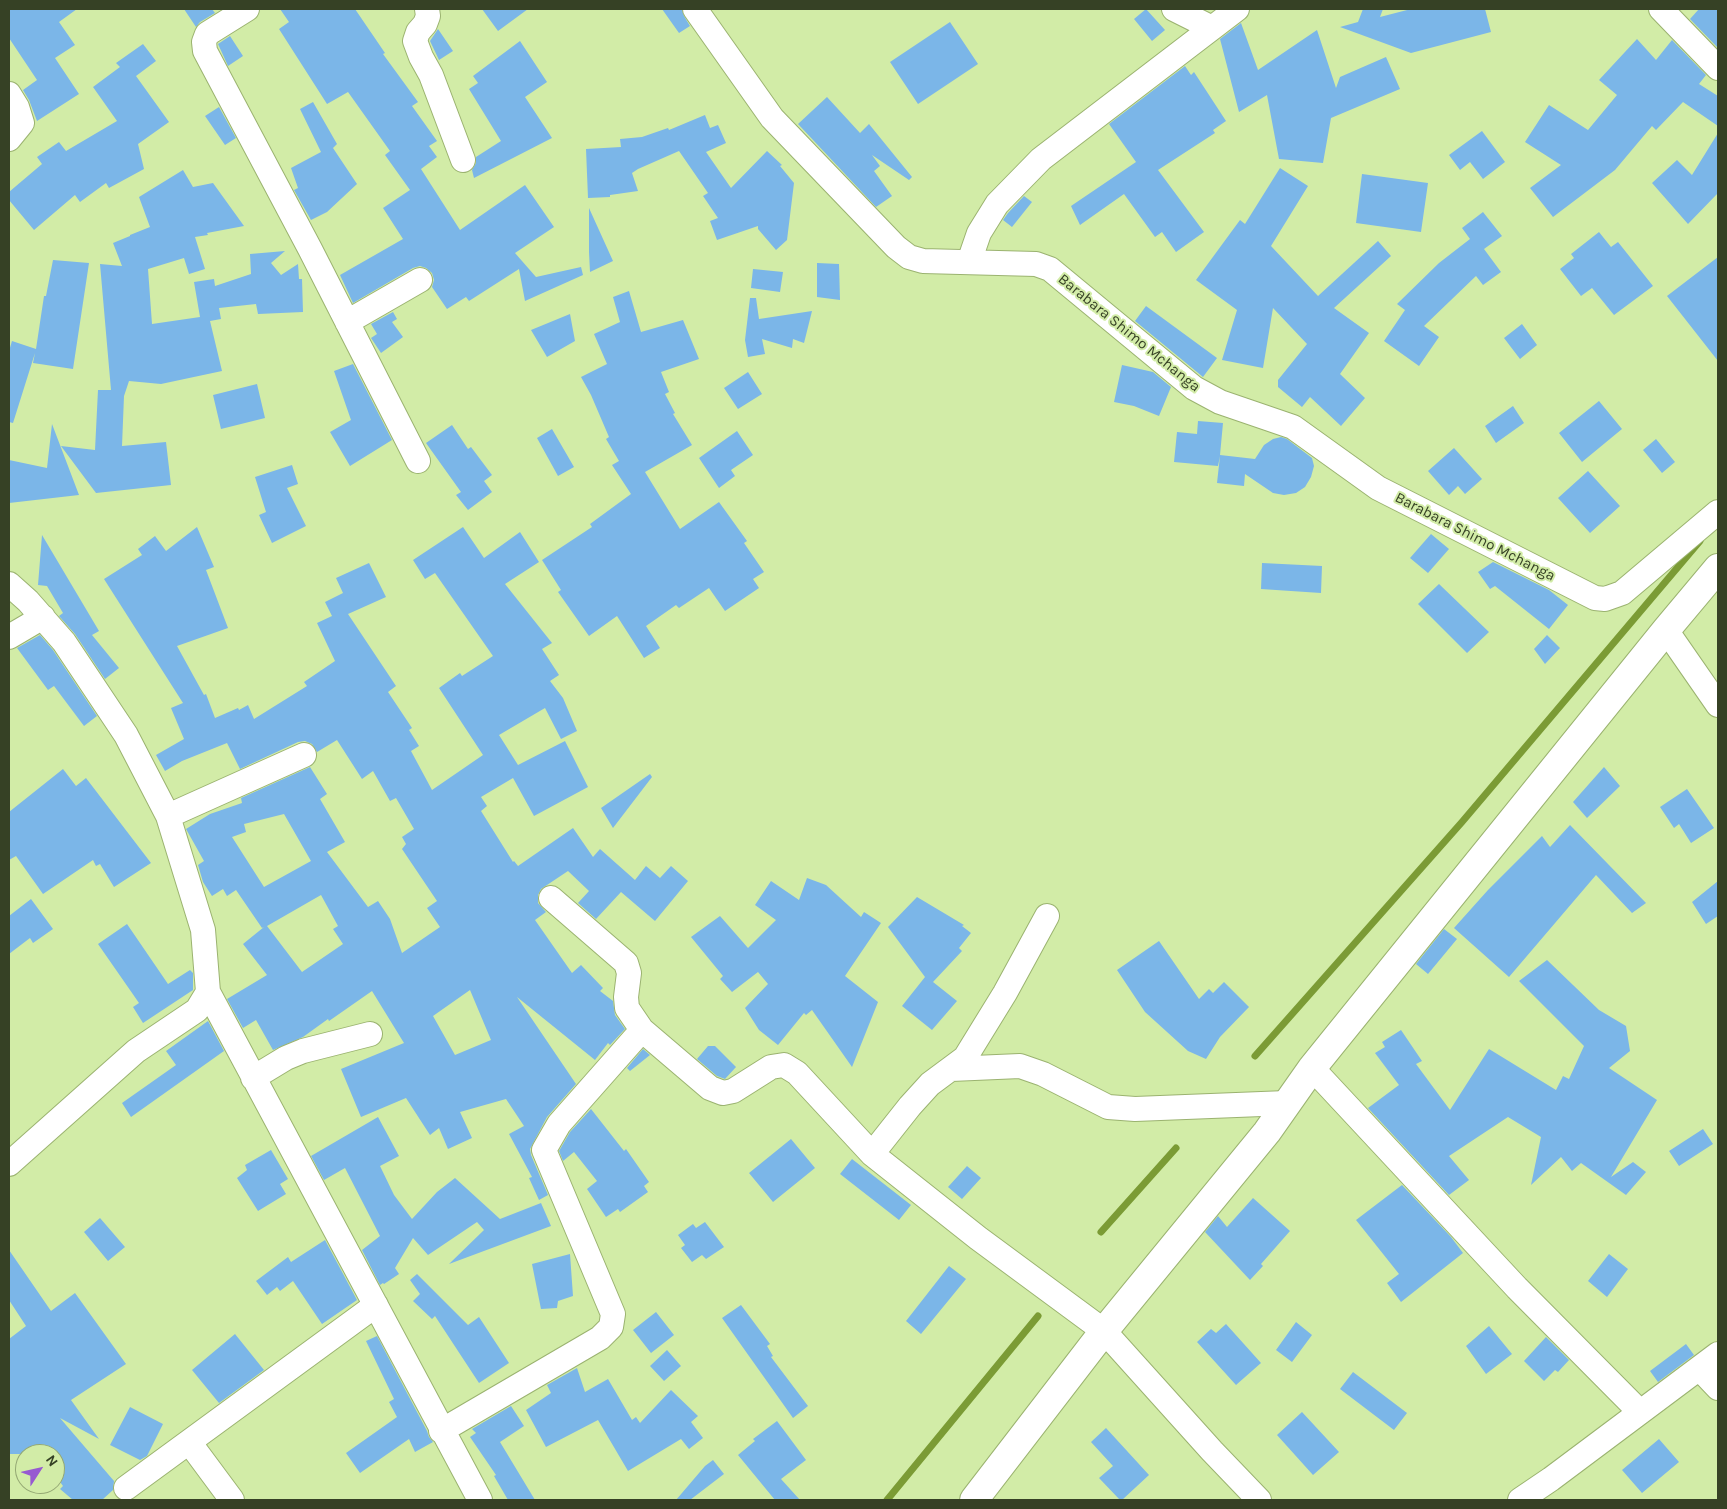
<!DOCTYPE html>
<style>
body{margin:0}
#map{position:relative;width:1727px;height:1509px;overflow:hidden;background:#d2eca7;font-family:Karla,sans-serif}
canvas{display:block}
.frame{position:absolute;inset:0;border:10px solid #364125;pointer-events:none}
.north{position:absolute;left:15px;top:1444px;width:50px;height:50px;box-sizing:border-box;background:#d2eca7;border:1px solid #94a873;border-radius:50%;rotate:55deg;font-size:14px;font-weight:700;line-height:20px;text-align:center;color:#364125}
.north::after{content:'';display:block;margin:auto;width:18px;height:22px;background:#975ad1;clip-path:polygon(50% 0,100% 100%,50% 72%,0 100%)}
</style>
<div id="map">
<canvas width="1727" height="1509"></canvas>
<div class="frame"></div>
<div class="north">N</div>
</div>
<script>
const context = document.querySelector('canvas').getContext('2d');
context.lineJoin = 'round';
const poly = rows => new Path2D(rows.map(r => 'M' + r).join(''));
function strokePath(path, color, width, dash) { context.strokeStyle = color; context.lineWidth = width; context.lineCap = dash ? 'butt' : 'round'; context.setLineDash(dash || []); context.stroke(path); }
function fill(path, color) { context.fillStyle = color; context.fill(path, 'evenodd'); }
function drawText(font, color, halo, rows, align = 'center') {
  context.font = font + ' Karla,sans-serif'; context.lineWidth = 4; context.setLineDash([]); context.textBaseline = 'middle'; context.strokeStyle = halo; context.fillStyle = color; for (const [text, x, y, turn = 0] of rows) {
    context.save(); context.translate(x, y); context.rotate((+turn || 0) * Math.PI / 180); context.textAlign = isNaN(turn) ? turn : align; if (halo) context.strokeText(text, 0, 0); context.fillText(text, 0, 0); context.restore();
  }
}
strokePath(poly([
 [1255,1056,1462,822,1700,541],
 [1101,1232,1176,1148],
 [887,1500,1038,1316]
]), '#7b9b35', 7);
fill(poly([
 [9,9,77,9,59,22,75,45,55,58,79,94,37,121,29,100,23,90,37,80,9,38],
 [184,9,212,9,215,13,200,22,196,27],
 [280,9,355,9,385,53,383,54,418,102,412,106,437,141,429,146,437,157,421,169,460,230,525,185,554,227,515,253,536,277,581,267,583,275,525,301,519,269,469,301,466,297,447,309,432,287,434,280,432,273,426,268,420,266,413,268,353,303,340,275,403,239,383,208,410,190,385,155,390,151,348,92,327,104,279,29,289,22],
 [482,9,528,9,498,31],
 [662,9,682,9,684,16,690,26,679,33],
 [1146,9,1165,30,1152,41,1134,19],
 [1363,9,1383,9,1380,17,1411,9,1485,9,1491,32,1411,53,1340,27,1358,22],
 [1699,9,1718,9,1718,48,1690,19],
 [950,22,978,64,918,104,890,62],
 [1241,23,1258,70,1317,30,1336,88,1340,77,1386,57,1400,89,1331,118,1323,163,1279,159,1267,95,1239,112,1220,39],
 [438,29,453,51,439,60,430,41],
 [230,36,243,56,228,66,218,44],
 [1637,39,1656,60,1672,40,1706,75,1699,84,1718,96,1718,126,1683,102,1656,130,1652,126,1615,170,1553,217,1530,188,1561,165,1525,142,1549,105,1588,130,1617,95,1599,80],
 [520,41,547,82,525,97,552,138,474,178,472,170,476,163,476,157,501,141,469,89,478,83,473,76],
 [143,44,156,61,136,76,169,122,138,144,144,169,109,188,106,183,80,202,75,195,34,230,9,200,9,192,42,164,37,157,59,142,66,151,117,121,93,87,120,67,116,63],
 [1185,66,1191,75,1194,72,1226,121,1213,130,1215,133,1158,170,1204,232,1176,252,1162,232,1155,237,1124,194,1080,225,1071,206,1136,162,1109,124],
 [827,97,860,133,869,124,912,177,909,180,872,155,880,166,874,171,892,196,876,207,798,124],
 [313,102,337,144,333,148,357,184,327,212,311,220,294,190,298,188,291,168,321,152,300,109],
 [219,107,236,138,225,145,205,116],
 [705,115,710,128,718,125,726,143,706,152,731,188,767,151,782,165,780,166,794,183,787,240,776,250,758,229,758,226,717,240,710,221,718,218,703,196,708,193,679,151,638,169,632,173,638,191,610,195,610,197,588,198,586,149,621,147,620,139,642,137,668,128,669,130],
 [1482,131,1505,162,1483,179,1470,162,1460,170,1449,155],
 [1718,133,1718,193,1688,224,1652,183,1677,160,1692,175],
 [1280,168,1308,186,1271,246,1318,296,1378,241,1391,256,1334,308,1369,333,1340,374,1365,398,1341,426,1310,397,1302,407,1278,387,1278,380,1307,344,1273,308,1263,368,1222,360,1237,310,1196,280,1240,220,1245,224],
 [183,170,193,187,213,183,244,226,207,233,208,235,195,237,205,269,189,274,184,258,148,269,152,324,200,317,194,282,214,279,215,286,251,274,250,254,285,251,271,263,281,275,298,264,299,279,302,279,303,312,258,314,256,304,219,308,221,319,210,321,222,371,161,384,129,381,124,396,122,446,166,442,171,485,96,493,61,446,95,450,98,390,111,390,100,264,122,266,113,243,130,236,130,235,150,227,139,197],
 [1362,174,1428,183,1421,232,1356,223],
 [1024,196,1032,202,1012,227,1003,220,1008,213],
 [589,208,613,261,590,272,589,252],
 [1483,212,1502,236,1484,249,1501,272,1483,285,1476,276,1424,326,1439,337,1419,366,1384,341,1405,310,1397,304,1439,263,1470,239,1462,228],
 [1599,232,1611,247,1618,242,1653,286,1614,315,1592,288,1581,296,1560,269,1574,258,1571,254],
 [1718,257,1718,361,1667,296],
 [53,260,89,263,73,369,33,363,35,353,13,423,9,422,9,351,12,341,36,349,44,296,46,296],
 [817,263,839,264,840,300,817,297],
 [753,269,783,272,780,292,751,288],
 [629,291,641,332,683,320,699,359,661,372,669,392,665,394,675,413,673,414,692,445,645,472,680,529,719,502,747,541,744,543,764,572,753,579,759,588,725,611,709,588,679,608,676,605,646,626,660,648,644,658,617,616,589,636,558,592,561,590,542,560,592,527,590,524,631,494,612,465,619,461,606,439,609,437,591,395,581,377,607,364,594,334,620,322,613,297],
 [750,298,756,298,759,319,812,311,804,343,793,339,792,348,762,339,765,354,748,357,745,340],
 [1146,306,1217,358,1203,377,1135,321],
 [393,312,397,319,392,322,403,337,381,353,371,338,377,334,371,324],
 [570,314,575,341,547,357,531,330],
 [1522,324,1537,345,1520,359,1504,338],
 [353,364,392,440,350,466,330,432,351,420,334,371],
 [1122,365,1153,372,1171,387,1159,416,1134,406,1114,402],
 [748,372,762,394,738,409,724,388],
 [257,384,265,418,221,429,213,395],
 [1599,401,1622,429,1582,462,1559,433],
 [1513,406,1524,423,1496,443,1485,426],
 [1198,421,1223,423,1220,455,1255,459,1264,445,1273,439,1281,437,1287,439,1312,458,1314,466,1311,477,1305,487,1296,493,1284,495,1273,493,1245,474,1244,486,1217,483,1220,456,1218,466,1174,462,1177,432,1197,434],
 [52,424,79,495,9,503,9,460,47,468],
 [452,425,468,449,471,447,492,475,484,481,492,492,468,510,456,495,461,492,426,443],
 [552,429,574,467,558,476,537,438],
 [737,431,753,455,731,470,735,476,719,488,699,458],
 [1656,439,1675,462,1662,473,1643,450],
 [1454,448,1482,479,1465,494,1458,486,1449,495,1428,471],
 [292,465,298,484,287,488,306,526,272,543,259,515,266,512,255,477],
 [1588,471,1620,506,1590,533,1558,498],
 [197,527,214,567,206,570,228,628,177,646,204,695,206,694,215,718,238,708,239,710,248,705,254,719,307,686,304,682,335,661,317,623,332,616,325,602,343,593,336,578,369,563,386,597,348,614,396,686,388,692,412,728,409,730,419,746,411,751,432,790,483,755,439,688,460,673,462,676,493,656,435,573,425,579,413,560,463,527,484,558,520,532,539,562,505,584,552,643,542,649,559,675,550,681,563,698,577,731,561,739,545,708,499,735,518,765,565,741,588,787,534,816,513,778,481,797,487,806,481,811,513,862,514,861,518,866,573,828,593,857,600,849,635,880,646,866,660,878,671,866,688,881,655,921,621,892,596,919,578,903,589,891,568,871,541,889,538,895,538,903,546,912,535,920,572,973,581,965,603,988,600,991,613,1001,615,1015,625,1029,610,1045,608,1043,595,1060,517,997,576,1084,547,1117,530,1149,531,1155,548,1195,539,1200,529,1178,532,1177,509,1134,524,1126,506,1099,460,1112,472,1138,448,1149,439,1128,430,1135,406,1098,361,1117,341,1069,404,1043,372,991,329,1021,328,1019,303,1037,273,1050,256,1020,243,1028,227,999,267,975,243,944,264,927,262,928,236,890,227,896,223,889,212,896,203,882,198,865,204,861,186,829,210,814,242,803,241,798,310,767,327,794,320,799,345,842,327,852,368,907,378,901,390,919,402,953,440,927,427,908,437,901,402,849,406,844,402,837,414,829,396,798,390,801,373,771,362,779,337,740,317,752,312,744,305,741,298,742,240,769,227,743,182,761,165,771,156,755,184,739,171,708,183,703,104,579,142,555,138,549,155,536,166,551],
 [284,814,311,861,264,887,232,837,246,832,244,824],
 [321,895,338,926,333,929,343,944,302,972,267,926],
 [470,990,491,1040,455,1055,433,1016],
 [1431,534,1449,549,1428,573,1410,558],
 [42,535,99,631,92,635,119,668,105,679,75,634,59,616,63,613,47,586,38,585],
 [1493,562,1549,590,1568,605,1549,629,1495,586,1490,589,1478,572],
 [1262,563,1322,566,1321,593,1261,589],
 [1439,584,1489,632,1467,653,1418,604],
 [40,635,53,650,97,716,84,726,54,686,48,690,17,648],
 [1547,635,1560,648,1545,664,1534,649],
 [1604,767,1620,786,1587,818,1573,802],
 [63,769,76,786,86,778,151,863,114,887,100,864,96,866,93,860,43,894,16,856,9,860,9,812],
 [650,774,652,777,613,828,601,808],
 [1687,789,1714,828,1691,843,1679,824,1674,828,1660,807],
 [1570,825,1646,903,1632,913,1596,875,1509,977,1454,928,1488,890,1542,836,1550,847],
 [807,878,826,885,861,917,864,912,881,923,845,976,878,1002,852,1067,812,1010,806,1015,804,1013,778,1045,759,1030,745,1008,768,984,758,972,732,992,720,979,723,976,691,937,720,916,748,948,776,920,755,905,771,881,799,900],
 [1718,881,1718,916,1706,924,1692,902],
 [917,897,964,925,962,926,971,933,959,948,962,951,933,982,957,1001,932,1030,902,1006,925,977,888,927],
 [31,899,53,929,33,943,30,938,9,954,9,916],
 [127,924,168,984,190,970,193,973,193,990,143,1023,133,1007,139,1003,98,944],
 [1444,929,1457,939,1428,974,1416,964],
 [1159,941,1199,999,1209,989,1213,993,1224,982,1249,1007,1220,1037,1206,1059,1188,1051,1145,1012,1117,970],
 [1547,960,1599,1010,1626,1026,1630,1051,1609,1068,1657,1100,1611,1177,1633,1162,1646,1172,1626,1195,1581,1163,1572,1171,1561,1157,1531,1185,1541,1137,1508,1117,1449,1156,1469,1180,1449,1195,1368,1108,1399,1085,1375,1053,1385,1047,1382,1042,1401,1030,1422,1061,1416,1064,1450,1110,1489,1049,1556,1090,1563,1076,1569,1079,1584,1046,1519,981],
 [208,1021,224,1051,131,1117,122,1103,176,1065,166,1051],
 [708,1046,715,1046,736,1067,725,1079,717,1076,697,1059],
 [643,1049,650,1055,630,1071,627,1068],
 [591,1109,624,1151,626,1149,649,1182,644,1186,648,1192,620,1212,618,1209,606,1217,587,1189,597,1181,574,1152,563,1161,559,1151,570,1132],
 [378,1117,399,1156,380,1166,394,1195,412,1219,437,1192,455,1178,500,1219,541,1203,551,1226,449,1264,484,1230,477,1222,428,1255,413,1238,395,1268,399,1274,384,1284,383,1283,380,1285,362,1250,380,1236,345,1168,324,1180,311,1156],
 [1703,1129,1713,1144,1679,1166,1669,1151],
 [791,1139,815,1168,773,1202,749,1173],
 [271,1150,288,1179,280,1184,286,1194,258,1211,237,1178,247,1170,245,1165],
 [852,1159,911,1205,899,1220,840,1174],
 [967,1166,981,1178,962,1199,948,1187],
 [1402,1185,1451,1237,1463,1253,1401,1302,1387,1283,1399,1274,1356,1220],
 [1253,1198,1290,1231,1261,1264,1263,1266,1250,1280,1205,1232,1218,1216,1227,1227],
 [100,1218,125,1247,108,1261,84,1232],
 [705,1222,724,1247,706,1259,702,1255,692,1262,681,1248,685,1245,678,1235,693,1224,696,1228],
 [325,1240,357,1300,322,1324,293,1281,280,1291,277,1287,267,1295,256,1281,288,1257,291,1262],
 [9,1250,51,1311,75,1293,126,1364,71,1400,99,1439,60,1418,114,1481,113,1490,102,1500,73,1500,60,1489,63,1486,55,1475,55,1454,9,1454,9,1339,26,1326,9,1300],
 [570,1254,573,1296,558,1301,557,1308,541,1309,532,1264],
 [1609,1254,1628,1269,1607,1297,1588,1281],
 [949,1266,966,1279,921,1334,906,1321],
 [417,1274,468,1325,479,1317,509,1363,479,1383,435,1316,432,1319,413,1301,420,1294,410,1280],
 [741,1305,770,1344,767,1346,773,1356,771,1357,808,1406,793,1418,722,1318],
 [656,1312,674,1335,651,1353,633,1330],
 [1296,1322,1312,1335,1292,1362,1276,1350],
 [1226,1324,1261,1363,1236,1385,1197,1342,1211,1329,1216,1333],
 [1489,1326,1512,1354,1486,1374,1466,1346],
 [235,1334,264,1370,219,1403,192,1370],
 [377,1336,427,1431,429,1437,433,1442,415,1452,409,1439,360,1473,346,1453,397,1417,389,1402,394,1399,366,1341],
 [1546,1337,1569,1360,1558,1372,1555,1370,1544,1381,1524,1361],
 [1686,1344,1694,1355,1658,1382,1650,1371],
 [667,1350,681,1366,664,1381,650,1366],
 [577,1368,585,1392,608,1379,632,1420,636,1417,640,1423,671,1390,698,1416,691,1422,703,1438,689,1449,681,1439,628,1471,598,1420,546,1447,526,1410,551,1393,547,1385],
 [1353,1372,1407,1413,1394,1430,1340,1389],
 [511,1406,524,1426,500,1442,535,1500,508,1500,494,1476,496,1475,470,1437,476,1433,472,1429],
 [130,1407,163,1424,147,1456,140,1460,110,1445],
 [1302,1412,1339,1452,1313,1475,1277,1435],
 [777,1421,806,1460,781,1479,800,1500,775,1500,738,1455,755,1441,753,1439],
 [1106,1428,1149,1475,1122,1500,1120,1500,1099,1478,1113,1466,1091,1442],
 [1659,1439,1679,1462,1642,1493,1622,1470],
 [713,1460,724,1474,690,1500,676,1500,705,1466]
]), '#7bb6e8');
const minor = poly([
 [247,9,207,34,204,42,205,51,310,249,418,461],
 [427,9,428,16,425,24,418,32,415,41,421,57,431,75,463,160],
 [695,9,772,118,896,247,909,257,923,261,1036,264,1050,269,1194,388,1220,402,1293,427,1378,488,1595,598,1605,599,1622,593,1718,512],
 [1174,9,1212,28],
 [1661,9,1718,68],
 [9,94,17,107,22,123,9,139],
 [969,262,979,233,997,204,1041,159,1237,9],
 [347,322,420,280],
 [9,584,28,601,64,642,126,735,168,816,203,930,208,992,197,1010,136,1051,9,1164],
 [1666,630,1718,705],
 [9,637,43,617],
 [168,816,304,755],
 [551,898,626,963,629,973,626,997,627,1008,642,1030,710,1088,723,1093,733,1091,771,1067,784,1065,797,1073,872,1154,978,1238,1104,1331,1212,1451,1259,1500],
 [208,992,480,1500],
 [1312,1068,1517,1288,1640,1412],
 [951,1069,1020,1066,1043,1074,1108,1107,1135,1109,1287,1103],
 [253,1078,286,1058,303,1051,370,1034],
 [872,1154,910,1106,930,1084,965,1058,1005,993,1047,916],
 [1700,1369,1718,1388],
 [441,1431,600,1338,611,1327,613,1314,544,1150,559,1124,642,1030],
 [189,1442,232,1500],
 [126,1488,376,1305],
 [1520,1500,1551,1479,1718,1354]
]);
const tertiary = poly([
 [974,1500,1104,1331,1267,1132,1312,1068,1666,630,1718,568]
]);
strokePath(minor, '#9bb370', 26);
strokePath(tertiary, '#9bb370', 30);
strokePath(minor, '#fff', 24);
strokePath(tertiary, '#fff', 28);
drawText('15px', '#364125', '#d2eca7', [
 ["Barabara Shimo Mchanga",1129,333,39],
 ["Barabara Shimo Mchanga",1475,537,27]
]);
</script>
